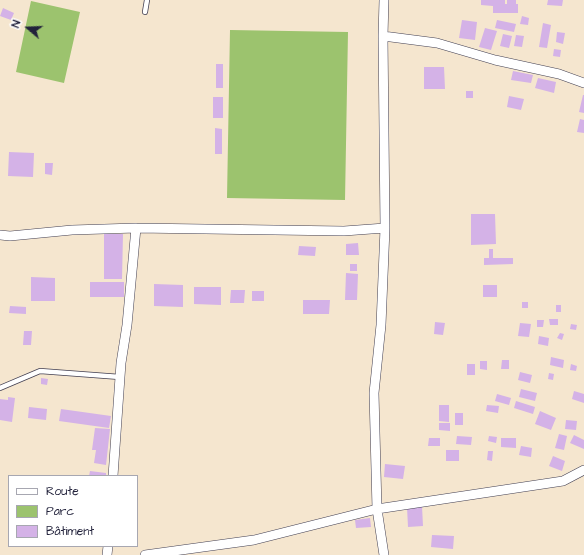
<!DOCTYPE html>
<meta charset="utf-8">
<style>
body{margin:0}
#map{position:relative;width:584px;height:555px;overflow:hidden;background:#f5e6cf;font-family:"Architects Daughter",sans-serif}
canvas{display:block}
.legend{position:absolute;left:8px;top:475px;width:130px;height:72px;box-sizing:border-box;background:#fff;border:1px solid #a7a7b1;margin:0;padding:5px 7px;list-style:none;font-size:12px;color:#22223b}
.legend li{display:flex;align-items:center;gap:8px;height:20px}
.legend b{width:20px;border:1px solid #a7a7b1}
.north{position:absolute;left:8px;top:8px;width:40px;height:40px;-webkit-text-stroke:3px #fff;paint-order:stroke;rotate:289deg;font-size:11px;font-weight:700;line-height:16px;text-align:center;color:#22223b}
.north::after{content:'';display:block;margin:auto;width:14px;height:18px;background:#22223b;clip-path:polygon(50% 0,100% 100%,50% 72%,0 100%)}
</style>
<div id="map">
<canvas width="584" height="555"></canvas>
<ul class="legend">
<li><b style="height:5px;background:#fff"></b>Route</li>
<li><b style="height:11px;background:#9cc36e"></b>Parc</li>
<li><b style="height:11px;background:#d4b2e7"></b>Bâtiment</li>
</ul>
<div class="north">N</div>
</div>
<script>
const context = document.querySelector('canvas').getContext('2d');
context.lineJoin = 'round';
function fill(path, color) { context.fillStyle = color; context.fill(path, 'evenodd'); }
const poly = rows => new Path2D(rows.map(r => 'M' + r).join(''));
function strokePath(path, color, width, dash) { context.strokeStyle = color; context.lineWidth = width; context.lineCap = dash ? 'butt' : 'round'; context.setLineDash(dash || []); context.stroke(path); }
fill(poly([
 [31,1,80,12,64,83,16,72],
 [230,30,348,32,345,200,227,198]
]), '#9cc36e');
fill(poly([
 [481,0,505,0,505,4,507,4,507,0,516,0,516,4,518,4,518,13,493,13,493,6,481,5],
 [548,0,563,0,562,6,547,5],
 [3,8,14,13,11,20,0,16],
 [522,16,529,18,528,25,520,24],
 [462,20,477,22,475,40,459,38],
 [497,20,516,24,514,32,495,28],
 [543,23,551,25,547,48,539,47],
 [485,28,497,31,491,50,479,47],
 [557,32,565,33,563,44,556,42],
 [503,34,512,36,509,48,500,46],
 [516,35,524,36,522,47,514,46],
 [554,49,561,50,560,57,553,56],
 [216,64,223,64,223,88,216,88],
 [424,67,444,67,445,89,424,89],
 [513,71,533,75,531,83,511,80],
 [538,78,556,82,554,93,535,88],
 [466,91,473,91,473,98,466,98],
 [583,95,584,95,584,113,579,112],
 [509,96,524,99,521,110,507,107],
 [213,97,223,97,223,118,213,118],
 [580,119,584,120,584,133,577,132],
 [215,128,222,129,222,154,215,154],
 [9,152,34,153,33,177,8,176],
 [45,163,53,163,52,175,45,174],
 [471,214,495,214,496,244,471,245],
 [104,234,123,234,122,279,104,279],
 [358,243,359,255,346,255,346,244],
 [299,246,316,247,315,256,298,255],
 [489,249,493,249,493,258,513,258,513,264,484,265,484,258,489,258],
 [350,264,357,264,357,271,350,271],
 [346,273,358,274,357,300,345,300],
 [31,277,55,278,55,301,31,301],
 [90,282,124,282,124,297,90,297],
 [154,284,183,285,183,307,154,306],
 [483,285,497,285,497,297,483,297],
 [194,287,221,287,221,305,194,304],
 [231,290,245,290,244,303,230,303],
 [252,291,264,291,264,301,252,301],
 [303,300,330,300,329,314,303,314],
 [522,302,528,302,528,308,522,308],
 [556,305,561,305,561,312,556,312],
 [10,306,26,307,26,314,9,313],
 [549,319,558,319,558,325,550,325],
 [537,320,544,320,543,327,537,327],
 [435,322,445,323,443,335,434,334],
 [520,323,531,324,529,337,518,336],
 [571,324,577,325,576,330,570,329],
 [24,331,32,331,31,345,23,345],
 [560,333,564,334,562,340,557,338],
 [539,336,549,338,548,346,538,344],
 [551,357,564,360,563,368,550,365],
 [502,360,509,360,509,369,501,369],
 [480,361,487,361,487,370,480,369],
 [467,364,475,364,475,375,467,375],
 [571,364,577,366,576,371,570,370],
 [520,372,532,375,530,383,518,380],
 [549,373,554,374,553,380,548,379],
 [41,378,48,379,47,385,41,384],
 [521,389,537,393,535,401,519,397],
 [574,391,584,394,584,403,572,399],
 [497,394,511,398,509,405,495,401],
 [8,397,15,398,12,422,0,420,0,399,8,400],
 [516,401,535,407,533,414,514,408],
 [439,405,449,405,449,422,439,421],
 [487,405,499,406,498,413,486,411],
 [29,407,47,409,46,420,28,418],
 [61,409,111,416,109,428,59,421],
 [540,411,556,418,551,430,535,424],
 [455,413,463,413,463,425,455,425],
 [566,420,577,421,576,430,565,429],
 [439,423,450,423,450,431,439,430],
 [95,428,110,429,106,465,94,463,96,450,92,450],
 [559,434,567,436,564,450,555,448],
 [574,435,584,440,584,449,570,443],
 [457,436,472,437,471,445,456,444],
 [489,436,497,437,496,443,488,441],
 [429,438,440,438,440,446,428,446],
 [501,438,516,438,516,448,501,447],
 [521,446,532,448,531,457,519,455],
 [446,450,459,450,459,461,446,461],
 [488,451,493,451,492,461,487,460],
 [553,456,565,461,562,471,549,466],
 [385,464,405,466,403,479,384,477],
 [90,471,106,473,106,476,89,476],
 [422,506,423,526,408,527,407,507],
 [370,518,371,527,356,528,355,520],
 [432,535,454,536,453,549,431,547]
]), '#d4b2e7');
const lane = poly([
 [145,12,147,0],
 [0,388,40,371,120,377]
]);
const street = poly([
 [383,36,437,43,495,60,559,74,584,83],
 [0,235,10,236,72,230,136,228,344,231,385,228],
 [113,476,121,363,127,325,136,228],
 [107,555,108,546],
 [145,555,254,540,377,509,563,481,584,470],
 [384,555,377,509,374,393,381,325,385,228,383,36,384,0]
]);
strokePath(lane, '#423f51', 6);
strokePath(street, '#423f51', 10);
strokePath(lane, '#fff', 4.5);
strokePath(street, '#fff', 9);
</script>
